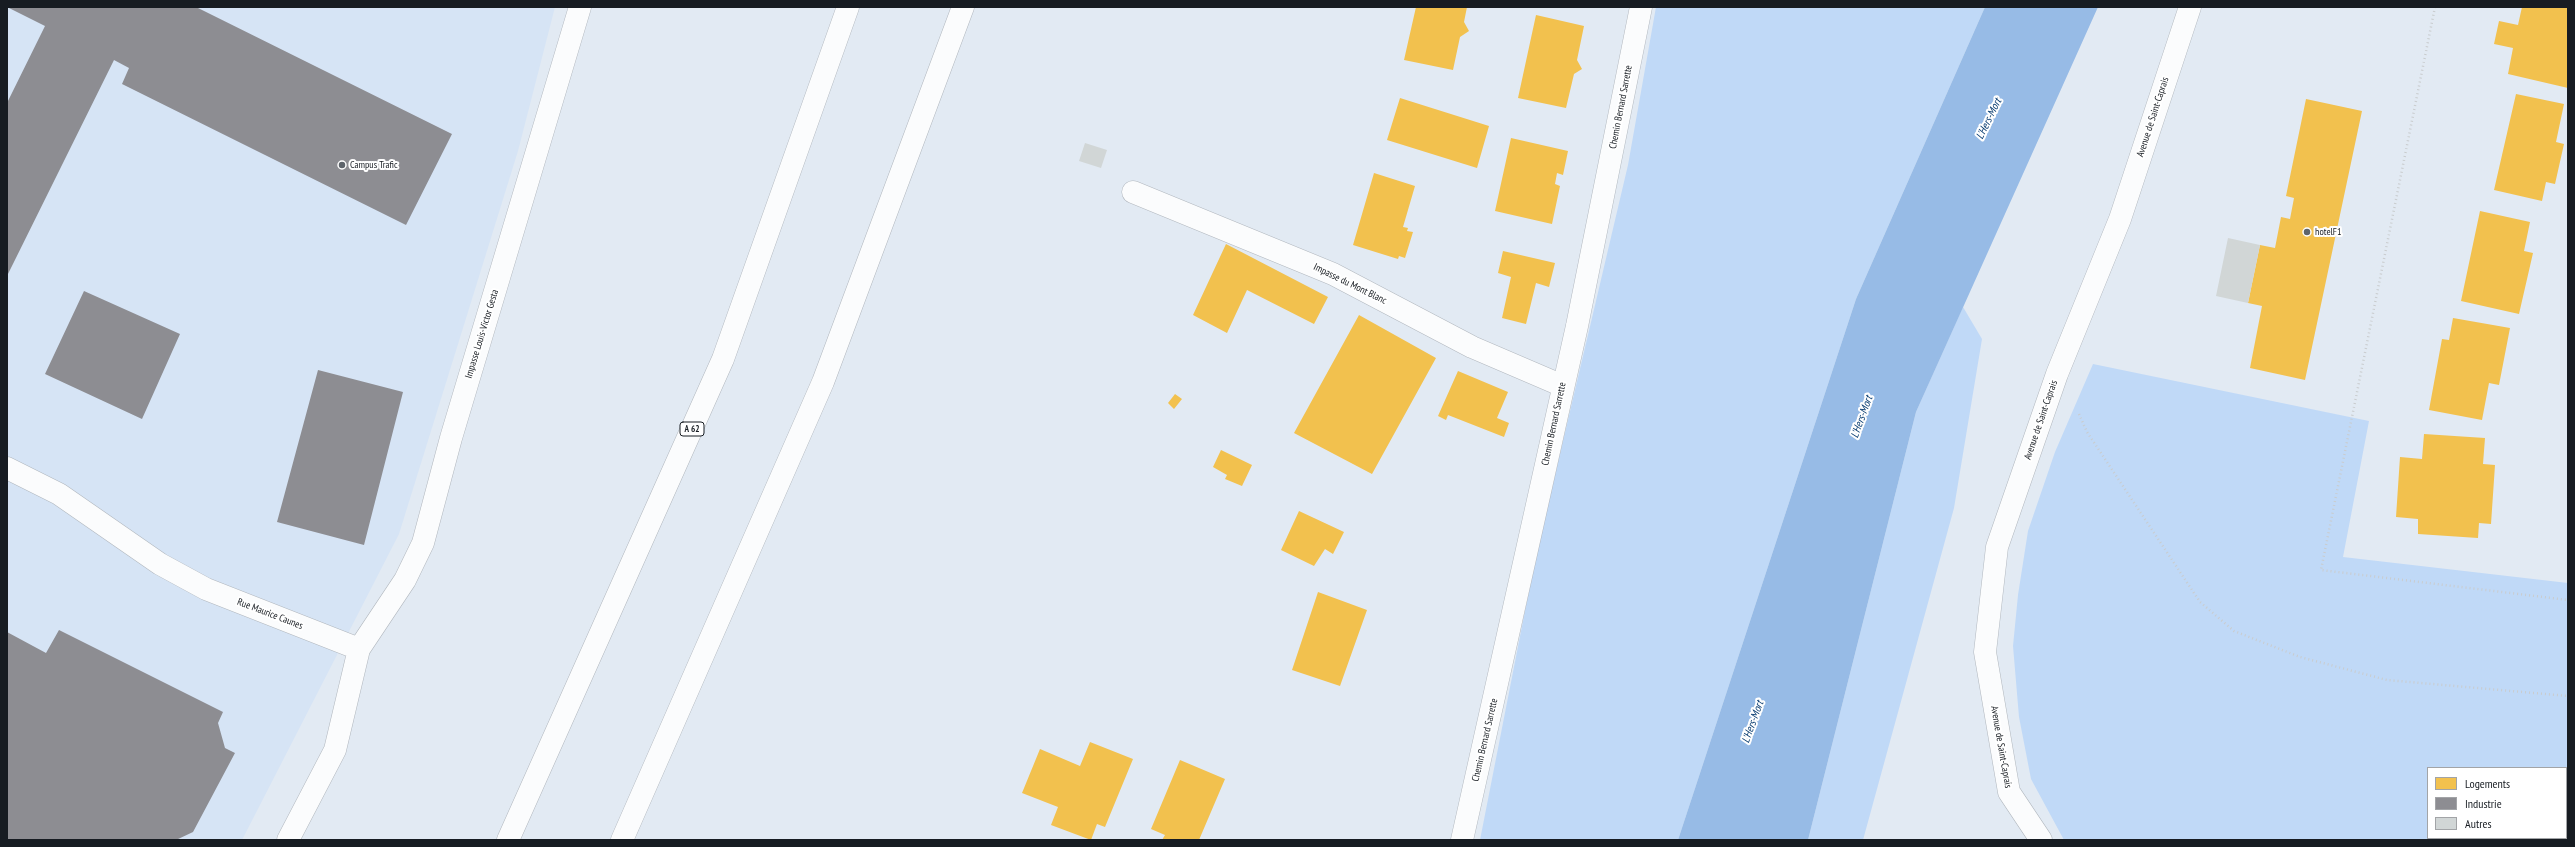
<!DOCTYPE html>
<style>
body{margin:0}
#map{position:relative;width:2575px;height:847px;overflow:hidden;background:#e2eaf3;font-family:"PT Sans Narrow",sans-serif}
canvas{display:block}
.frame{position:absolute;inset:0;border:8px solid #171c22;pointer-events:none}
.legend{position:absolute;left:2427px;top:767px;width:140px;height:72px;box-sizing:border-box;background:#fff;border:1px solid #a2a4a7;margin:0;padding:5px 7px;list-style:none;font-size:12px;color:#171c22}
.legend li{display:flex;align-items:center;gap:8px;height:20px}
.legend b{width:20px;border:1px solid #a2a4a7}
</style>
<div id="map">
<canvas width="2575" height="847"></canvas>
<div class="frame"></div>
<ul class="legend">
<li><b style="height:11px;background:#f2c14e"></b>Logements</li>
<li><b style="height:11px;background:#8d8d92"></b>Industrie</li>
<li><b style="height:11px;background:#d1d6d6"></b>Autres</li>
</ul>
</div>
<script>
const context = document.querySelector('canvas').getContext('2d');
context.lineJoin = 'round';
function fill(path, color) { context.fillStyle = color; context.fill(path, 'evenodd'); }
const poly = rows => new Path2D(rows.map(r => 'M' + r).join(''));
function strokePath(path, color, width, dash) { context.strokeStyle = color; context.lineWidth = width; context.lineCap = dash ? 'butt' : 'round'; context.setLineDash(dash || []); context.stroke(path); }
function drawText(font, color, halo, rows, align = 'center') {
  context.font = font + ' "PT Sans Narrow",sans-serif'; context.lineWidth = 4; context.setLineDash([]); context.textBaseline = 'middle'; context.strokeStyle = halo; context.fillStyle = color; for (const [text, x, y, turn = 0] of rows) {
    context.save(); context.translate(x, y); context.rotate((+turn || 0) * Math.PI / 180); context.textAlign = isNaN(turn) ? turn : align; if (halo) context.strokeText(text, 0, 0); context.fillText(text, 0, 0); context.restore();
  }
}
fill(poly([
 [7,7,555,7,518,151,399,534,242,840,7,840]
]), '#d6e4f5');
fill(poly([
 [1656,7,1985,7,1856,299,1678,840,1480,840,1535,560,1628,165],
 [1963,307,1982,339,1954,508,1863,840,1808,840,1916,412],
 [2093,364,2369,421,2343,557,2568,583,2568,840,2064,840,2031,779,2019,717,2013,646,2018,595,2028,531,2055,452],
 [2428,768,2566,768,2566,838,2428,838]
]), '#c0d9f7');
fill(poly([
 [1985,7,2098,7,1916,412,1808,840,1678,840,1856,299]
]), '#97bbe6');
fill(poly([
 [1416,7,1467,7,1464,22,1469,31,1460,37,1453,70,1404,60],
 [2522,7,2568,7,2568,88,2508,74,2513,48,2494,44,2499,21,2518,25],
 [1536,15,1584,26,1577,60,1582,69,1574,74,1566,108,1518,98],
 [2516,94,2564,104,2556,142,2564,144,2555,184,2546,182,2542,201,2494,190],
 [1400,98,1489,126,1477,168,1387,140],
 [2306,99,2362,111,2305,380,2250,368,2262,306,2248,303,2260,245,2275,248,2281,217,2290,219,2294,198,2286,196],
 [1511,138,1568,151,1563,175,1557,173,1555,184,1560,186,1552,224,1495,211],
 [1374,173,1415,186,1403,227,1408,228,1407,231,1413,232,1405,258,1399,256,1398,259,1353,245],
 [2480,211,2530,222,2524,251,2533,253,2519,314,2461,301],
 [1226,244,1328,297,1314,324,1247,290,1227,333,1193,315],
 [1503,251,1555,263,1549,287,1536,283,1526,324,1502,318,1511,277,1498,273],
 [1359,315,1436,358,1372,474,1294,433],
 [2453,318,2510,328,2499,385,2489,383,2482,420,2429,410,2442,339,2449,340],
 [1458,371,1508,392,1497,418,1509,423,1504,437,1448,415,1446,420,1438,416],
 [1175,394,1182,399,1174,409,1168,403],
 [2424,434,2485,438,2483,464,2495,465,2491,524,2479,523,2478,538,2418,534,2418,519,2396,517,2400,457,2422,459],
 [1221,450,1252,465,1242,486,1225,479,1227,475,1213,467],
 [1299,511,1344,532,1333,554,1325,549,1314,566,1281,550],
 [1318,592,1367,610,1340,686,1292,670],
 [1090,742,1133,759,1105,827,1097,824,1091,840,1051,825,1058,807,1022,793,1040,749,1080,766],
 [1180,760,1225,779,1199,840,1162,840,1165,835,1151,829]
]), '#f2c14e');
fill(poly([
 [7,7,196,7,452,134,406,225,122,84,129,68,114,60,7,276,7,103,45,26],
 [84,291,180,334,142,419,45,374],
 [318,370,403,392,364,545,277,522],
 [59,630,223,712,218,723,225,748,235,753,193,832,176,840,7,840,7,632,46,653]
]), '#8d8d92');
fill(poly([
 [1085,143,1107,150,1101,168,1079,161],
 [2228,238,2260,245,2248,303,2216,296]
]), '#d1d6d6');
const service = poly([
 [1133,192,1333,274,1472,347,1563,386]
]);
const minor = poly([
 [7,468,59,494,160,564,206,589,359,649],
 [288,840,335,750,359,649,405,580,423,543,451,438,580,7],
 [1462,840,1577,326,1641,7],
 [2041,840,2009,792,1985,652,1997,547,2057,374,2120,219,2190,7]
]);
const motorway = poly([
 [508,840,723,359,848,7],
 [622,840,823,382,963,7]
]);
strokePath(service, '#b1b7be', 23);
strokePath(minor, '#b1b7be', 23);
strokePath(motorway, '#b1b7be', 23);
strokePath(poly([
 [2435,7,2321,570,2568,600],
 [2079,414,2087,432,2200,602,2234,631,2300,657,2387,680,2568,696]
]), '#c9ccce', 2.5, [1, 3]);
strokePath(service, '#fbfcfd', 22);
strokePath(minor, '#fbfcfd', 22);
strokePath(motorway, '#fbfcfd', 22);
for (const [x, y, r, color] of [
 [342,165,4,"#5e646b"],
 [2307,232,4,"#5e646b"]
]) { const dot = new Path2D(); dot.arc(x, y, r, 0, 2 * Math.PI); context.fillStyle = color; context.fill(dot); strokePath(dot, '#fff', 1.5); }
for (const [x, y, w] of [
 [692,429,24]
]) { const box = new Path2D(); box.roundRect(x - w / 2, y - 7, w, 14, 3); context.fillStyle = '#fff'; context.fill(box); strokePath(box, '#171c22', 1); }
drawText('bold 9px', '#171c22', null, [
 ["A 62",692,429]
]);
drawText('10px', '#171c22', '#fff', [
 ["Chemin Bernard Sarrette",1621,107,-79],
 ["Avenue de Saint-Caprais",2153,117,-72],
 ["Impasse du Mont Blanc",1350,284,26],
 ["Impasse Louis-Victor Gesta",482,334,-73],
 ["Avenue de Saint-Caprais",2041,420,-71],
 ["Chemin Bernard Sarrette",1554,424,-78],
 ["Rue Maurice Caunes",270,614,21],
 ["Chemin Bernard Sarrette",1485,740,-77],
 ["Avenue de Saint-Caprais",2001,747,80]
]);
drawText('10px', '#171c22', '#fff', [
 ["Campus Trafic",350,165],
 ["hotelF1",2315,232]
], 'left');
drawText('italic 11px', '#063a6f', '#fff', [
 ["L'Hers-Mort",1989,119,-64],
 ["L'Hers-Mort",1862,417,-70],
 ["L'Hers-Mort",1753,722,-70]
]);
</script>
